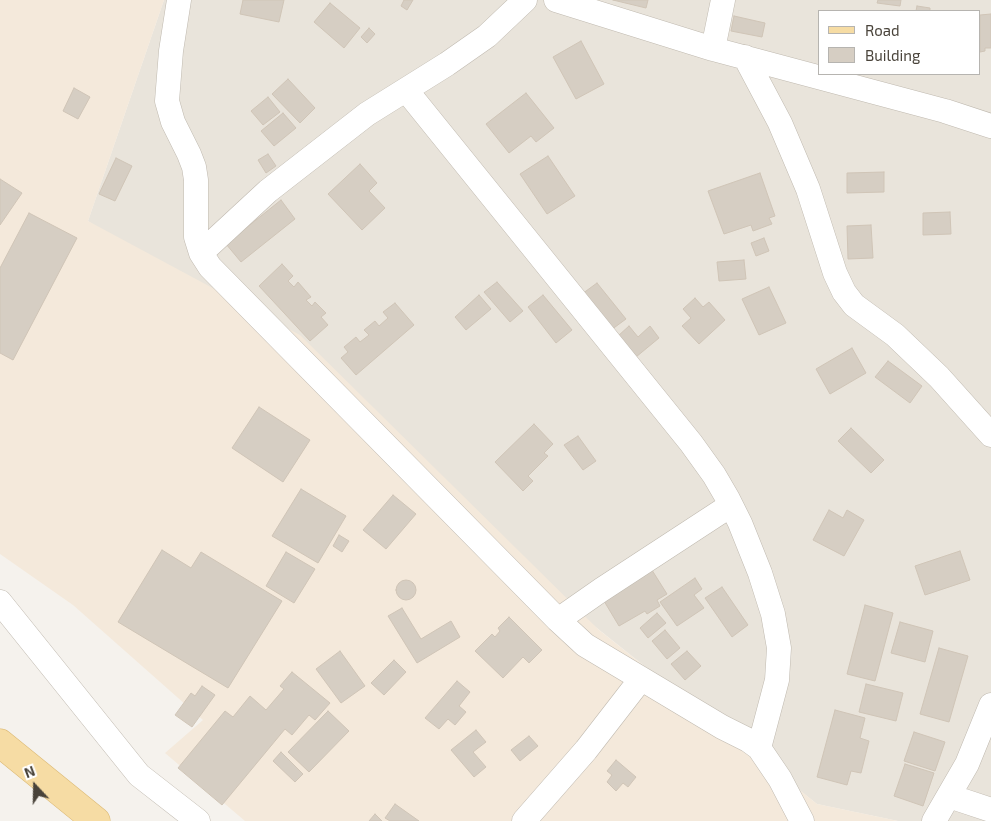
<!DOCTYPE html>
<style>
body{margin:0}
#map{position:relative;width:991px;height:821px;overflow:hidden;background:#f5f2ed;font-family:"Exo 2",sans-serif}
canvas{display:block}
.legend{position:absolute;left:818px;top:10px;width:162px;height:65px;box-sizing:border-box;background:#fff;border:1px solid #b6b4b0;margin:0;padding:6px 9px;list-style:none;font-size:15px;color:#49433a}
.legend li{display:flex;align-items:center;gap:10px;height:25px}
.legend b{width:25px;border:1px solid #b6b4b0}
.north{position:absolute;left:10px;top:761px;width:50px;height:50px;-webkit-text-stroke:4px #fff;paint-order:stroke;rotate:339deg;font-size:14px;font-weight:700;line-height:20px;text-align:center;color:#49433a}
.north::after{content:'';display:block;margin:auto;width:18px;height:22px;background:#49433a;clip-path:polygon(50% 0,100% 100%,50% 72%,0 100%)}
</style>
<div id="map">
<canvas width="991" height="821"></canvas>
<ul class="legend">
<li><b style="height:6px;background:#f6dca4"></b>Road</li>
<li><b style="height:14px;background:#d6cec3"></b>Building</li>
</ul>
<div class="north">N</div>
</div>
<script>
const context = document.querySelector('canvas').getContext('2d');
context.lineJoin = 'round';
function fill(path, color) { context.fillStyle = color; context.fill(path, 'evenodd'); }
const poly = rows => new Path2D(rows.map(r => 'M' + r).join(''));
function strokePath(path, color, width, dash) { context.strokeStyle = color; context.lineWidth = width; context.lineCap = dash ? 'butt' : 'round'; context.setLineDash(dash || []); context.stroke(path); }
fill(poly([
 [164,0,991,0,991,821,898,821,817,804,88,221],
 [820,11,980,11,980,74,820,74]
]), '#e9e4db');
fill(poly([
 [0,0,164,0,88,221,300,335,599,630,817,804,898,821,245,821,165,753,203,720,73,605,0,554]
]), '#f4e9db');
const building = poly([
 [243,0,284,0,279,22,240,14,243,0],
 [404,0,413,0,407,10,401,6,404,0],
 [613,0,648,0,646,8,613,0],
 [878,0,901,0,900,6,877,3,878,0],
 [330,3,360,28,344,48,314,22,330,3],
 [917,6,930,8,930,11,916,11,917,6],
 [991,14,991,48,985,48,985,51,980,52,980,15,991,14],
 [734,16,765,23,762,37,731,31,734,16],
 [369,28,375,34,367,43,361,37,369,28],
 [581,41,604,84,576,99,553,57,581,41],
 [288,79,315,108,300,123,272,94,288,79],
 [74,88,90,97,78,119,63,111,74,88],
 [526,93,554,128,536,142,531,136,509,153,486,124,526,93],
 [268,97,280,112,263,125,251,111,268,97],
 [283,113,296,128,274,146,261,131,283,113],
 [268,154,276,166,266,173,258,160,268,154],
 [548,156,575,196,547,214,520,174,548,156],
 [116,158,132,166,115,201,99,194,116,158],
 [360,164,377,183,369,191,385,208,362,230,328,194,360,164],
 [884,172,884,192,847,193,847,173,884,172],
 [760,173,775,216,769,218,772,224,753,231,751,225,724,234,708,191,760,173],
 [0,179,22,193,0,225,0,179],
 [281,200,295,219,241,262,226,244,281,200],
 [950,212,951,234,923,235,923,213,950,212],
 [29,213,77,238,13,360,0,353,0,268,29,213],
 [871,225,873,258,848,259,847,226,871,225],
 [764,238,769,251,756,256,751,243,764,238],
 [744,260,746,279,719,281,717,262,744,260],
 [282,264,293,276,288,281,294,287,298,282,311,297,306,300,312,306,315,302,326,313,321,317,328,325,310,341,259,286,282,264],
 [497,282,523,311,510,322,484,292,497,282],
 [597,283,626,319,611,330,582,294,597,283],
 [769,287,786,323,759,335,742,299,769,287],
 [479,295,491,309,466,330,455,317,479,295],
 [543,295,572,330,556,343,528,307,543,295],
 [695,298,703,307,709,302,725,320,699,344,682,326,691,318,683,309,695,298],
 [395,303,414,325,356,375,341,358,348,352,344,347,356,337,360,342,369,335,364,330,375,321,379,326,388,318,383,312,395,303],
 [629,326,638,337,650,326,659,338,636,357,618,336,629,326],
 [852,348,866,373,830,394,816,369,852,348],
 [888,361,922,386,910,403,875,377,888,361],
 [259,407,310,440,283,482,232,448,259,407],
 [534,424,553,444,544,453,548,456,528,476,533,481,523,491,495,462,534,424],
 [851,428,884,460,871,473,838,441,851,428],
 [578,436,596,461,583,470,564,445,578,436],
 [301,489,346,516,318,563,272,536,301,489],
 [393,495,416,514,386,549,363,530,393,495],
 [829,510,843,518,847,510,864,520,844,556,813,540,829,510],
 [339,535,349,541,342,552,333,546,339,535],
 [162,550,191,568,201,552,282,601,228,688,118,622,162,550],
 [960,551,970,580,925,595,915,566,960,551],
 [286,552,315,569,294,603,266,586,286,552],
 [650,567,667,594,657,600,660,606,647,614,645,611,619,626,601,596,650,567],
 [695,578,702,589,694,595,704,608,677,626,660,602,695,578],
 '396 590a10 10 0 1 1 20 0a10 10 0 1 1-20 0Z',
 [722,587,748,625,732,637,705,598,722,587],
 [865,605,893,613,875,681,847,674,865,605],
 [402,608,421,639,451,621,460,637,417,663,388,616,402,608],
 [657,613,666,623,648,638,640,628,657,613],
 [509,617,542,650,529,663,523,657,503,678,475,651,492,634,495,637,500,631,498,628,509,617],
 [900,622,933,631,925,662,891,653,900,622],
 [665,630,680,648,667,659,652,641,665,630],
 [939,648,968,656,949,722,920,714,939,648],
 [340,651,365,686,341,703,316,669,340,651],
 [687,651,701,666,685,680,671,664,687,651],
 [394,660,406,672,384,695,371,683,394,660],
 [292,672,330,703,315,720,309,715,292,735,285,729,222,805,178,768,225,711,233,717,250,696,266,710,284,689,280,686,292,672],
 [457,681,470,692,459,706,466,712,455,725,448,719,439,729,425,718,457,681],
 [866,684,903,693,896,721,859,712,866,684],
 [202,686,215,695,192,727,175,715,191,693,195,696,202,686],
 [835,710,865,718,860,738,869,741,861,773,851,771,847,785,817,777,835,710],
 [328,711,349,731,309,772,288,752,328,711],
 [476,730,486,742,473,752,486,767,474,777,451,750,476,730],
 [914,732,945,742,935,771,904,761,914,732],
 [529,736,538,746,520,761,511,750,529,736],
 [281,752,303,774,295,782,273,761,281,752],
 [616,760,636,777,628,787,623,783,616,791,607,782,612,775,607,771,616,760],
 [905,764,934,773,923,806,894,796,905,764],
 [395,804,419,821,390,821,385,818,395,804],
 [375,814,382,821,369,821,375,814]
]);
fill(building, '#d6cec3');
strokePath(building, '#d0c5b7', 1);
const minor = poly([
 [179,0,171,51,167,101,173,122,189,154,194,167,196,180,196,237,201,253,210,267,558,620,585,645,722,727,748,740,759,748,780,779,802,821],
 [556,0,713,49,945,111,991,126],
 [713,49,723,0],
 [745,57,780,123,808,189,835,273,844,292,854,305,895,335,939,377,991,435],
 [406,90,691,443,714,475,728,499,740,523,760,573,773,614,779,648,777,680,759,748],
 [201,253,268,191,367,114,447,64,487,36,525,0],
 [0,602,139,775,198,821],
 [558,620,601,590,731,505],
 [949,796,991,810],
 [524,821,586,750,641,679],
 [934,821,967,764,991,705]
]);
const primary = poly([
 [0,743,96,821]
]);
strokePath(minor, '#c0bab0', 25);
strokePath(primary, '#dbb975', 29);
strokePath(minor, '#fff', 24);
strokePath(primary, '#f6dca4', 28);
</script>
